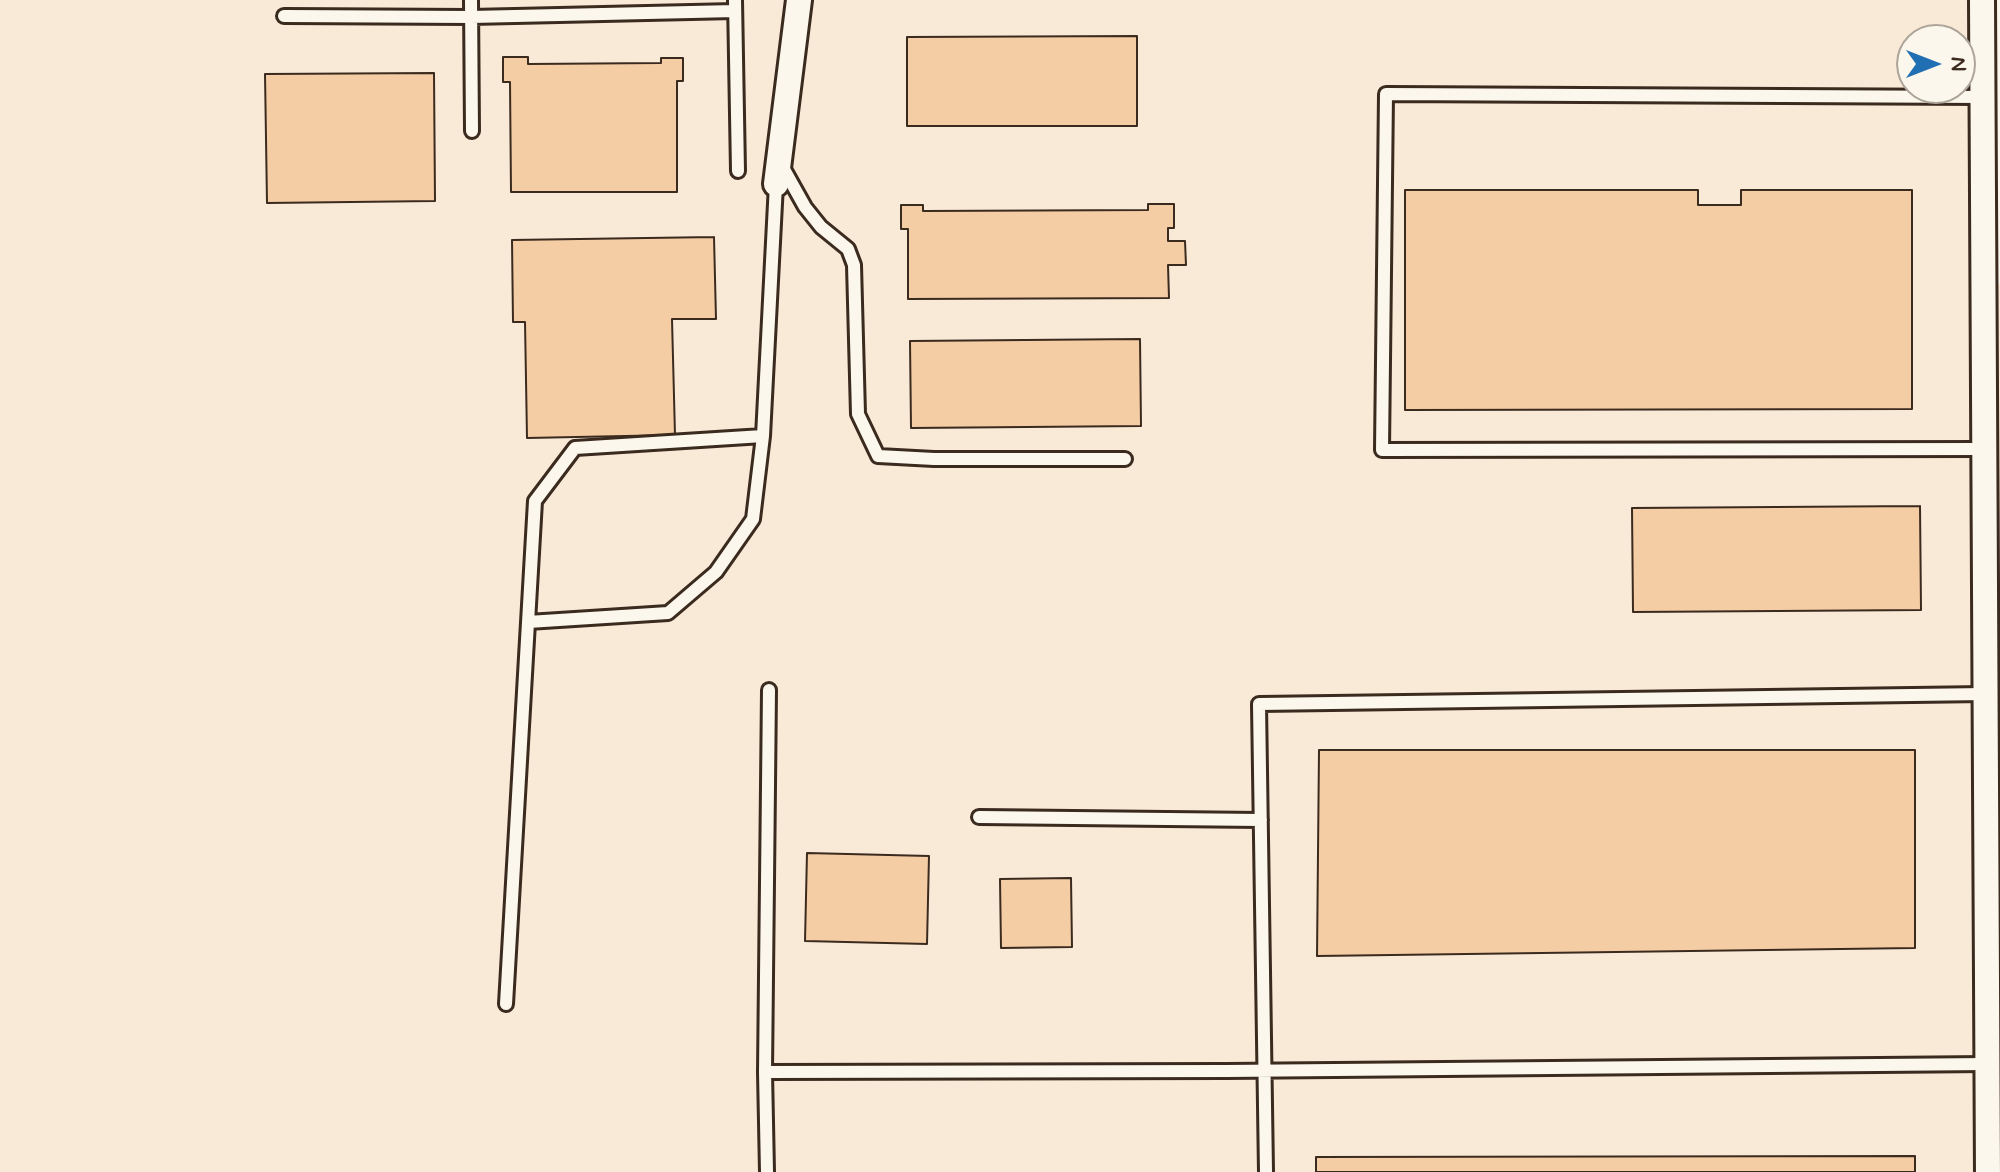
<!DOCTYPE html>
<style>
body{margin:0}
#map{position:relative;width:2000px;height:1172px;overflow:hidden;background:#fbf7ec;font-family:Mynerve,sans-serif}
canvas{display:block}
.north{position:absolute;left:1896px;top:24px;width:80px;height:80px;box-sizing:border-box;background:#fbf7ec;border:2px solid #aea59a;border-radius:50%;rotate:90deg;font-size:22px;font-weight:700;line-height:32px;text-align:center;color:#3b2a1e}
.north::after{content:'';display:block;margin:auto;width:28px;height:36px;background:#1f6fb2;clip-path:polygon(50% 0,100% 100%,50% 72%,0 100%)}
</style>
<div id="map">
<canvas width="2000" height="1172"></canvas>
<div class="north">N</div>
</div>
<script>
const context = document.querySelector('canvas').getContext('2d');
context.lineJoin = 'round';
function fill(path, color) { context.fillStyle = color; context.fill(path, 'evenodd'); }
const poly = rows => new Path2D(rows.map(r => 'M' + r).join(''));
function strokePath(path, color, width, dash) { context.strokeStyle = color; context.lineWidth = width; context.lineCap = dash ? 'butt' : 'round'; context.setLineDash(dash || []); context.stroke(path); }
fill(poly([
 [0,0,1969,0,1973,283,2000,284,2000,1172,0,1172],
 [1912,40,1960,40,1960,88,1912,88]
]), '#f9ead7');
const building = poly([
 [1137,36,1137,126,907,126,907,37,1137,36],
 [503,57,528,57,528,64,661,63,661,58,683,58,683,81,677,81,677,192,511,192,510,82,503,82,503,57],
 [434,73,435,201,267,203,265,74,434,73],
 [1405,190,1698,190,1698,205,1741,205,1741,190,1912,190,1912,409,1405,410,1405,190],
 [1148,204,1174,204,1174,228,1168,228,1168,241,1185,241,1186,265,1168,265,1169,298,908,299,908,229,901,229,901,205,923,205,923,211,1148,210,1148,204],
 [714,237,716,319,672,319,675,435,527,438,525,322,513,322,512,240,714,237],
 [1140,339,1141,426,911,428,910,341,1140,339],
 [1920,506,1921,610,1633,612,1632,508,1920,506],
 [1319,750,1915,750,1915,948,1317,956,1319,750],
 [807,853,929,856,927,944,805,941,807,853],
 [1071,878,1072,947,1001,948,1000,879,1071,878],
 [1915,1156,1915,1172,1316,1172,1316,1157,1915,1156]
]);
fill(building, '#f5cda5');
strokePath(building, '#3b2a1e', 2);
const lane = poly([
 [471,0,472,131],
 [735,0,738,171],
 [284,16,471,17,735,11],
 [1982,97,1386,94,1382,450,1984,449],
 [781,164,805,207,821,227,848,249,854,265,858,414,878,456,934,459,1125,459],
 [528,622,668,613,716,572,753,519,763,436,776,184],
 [979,817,1261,820],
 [506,1004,535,501,575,448,763,436],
 [765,1072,1226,1071,1987,1064],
 [767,1172,765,1072,769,690],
 [1266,1172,1259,704,1985,694]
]);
const street = poly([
 [1982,0,1988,1172],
 [776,184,799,0]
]);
strokePath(lane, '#3b2a1e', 18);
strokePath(street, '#3b2a1e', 30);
strokePath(lane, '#fbf7ec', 12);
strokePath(street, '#fbf7ec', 24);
</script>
